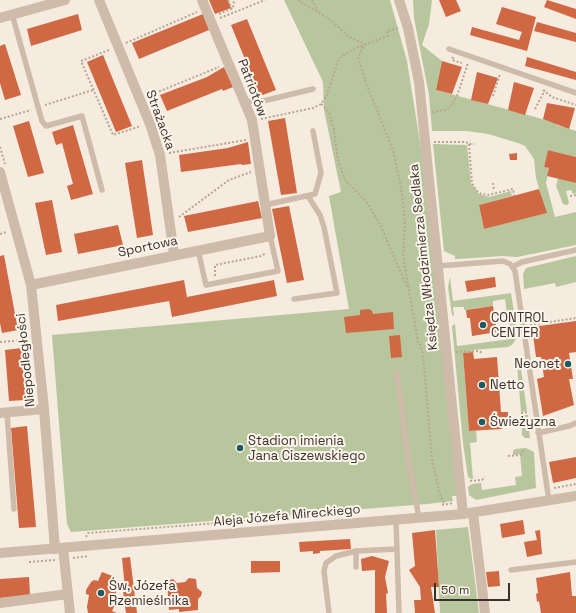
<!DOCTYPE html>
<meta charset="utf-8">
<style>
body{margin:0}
#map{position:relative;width:576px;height:613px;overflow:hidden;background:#f5ebdf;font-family:"Space Grotesk",sans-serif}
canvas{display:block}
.scale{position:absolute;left:434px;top:583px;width:76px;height:18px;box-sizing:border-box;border:2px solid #3b302a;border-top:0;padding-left:5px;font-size:12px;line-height:14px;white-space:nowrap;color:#3b302a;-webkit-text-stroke:3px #fcf5ec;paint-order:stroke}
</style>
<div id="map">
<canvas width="576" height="613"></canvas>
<div class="scale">50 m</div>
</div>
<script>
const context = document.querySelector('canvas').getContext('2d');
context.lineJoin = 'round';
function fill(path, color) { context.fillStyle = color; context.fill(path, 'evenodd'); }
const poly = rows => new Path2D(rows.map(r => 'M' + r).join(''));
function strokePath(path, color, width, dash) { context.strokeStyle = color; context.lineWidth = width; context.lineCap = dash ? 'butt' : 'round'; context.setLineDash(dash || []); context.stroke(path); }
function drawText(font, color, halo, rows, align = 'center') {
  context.font = font + ' "Space Grotesk",sans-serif'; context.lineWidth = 4; context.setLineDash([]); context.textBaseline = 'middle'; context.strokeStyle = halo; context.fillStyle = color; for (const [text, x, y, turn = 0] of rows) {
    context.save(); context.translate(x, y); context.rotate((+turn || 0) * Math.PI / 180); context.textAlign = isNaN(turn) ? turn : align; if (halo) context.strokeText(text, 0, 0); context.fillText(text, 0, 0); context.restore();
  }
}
fill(poly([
 [284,0,390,0,407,61,422,155,457,496,452,496,453,501,427,504,71,532,67,524,52,335,349,309,329,196,341,192,324,110,323,82],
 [413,0,432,0,429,24,422,45,442,61,436,90,557,123,557,125,576,131,576,157,548,150,544,167,549,168,546,183,555,217,576,212,576,245,517,257,502,256,459,259,455,259,455,256,444,251,433,144,467,145,471,183,479,194,489,197,511,191,512,196,479,205,484,229,546,213,536,178,534,159,525,146,518,143,488,134,467,131,432,131,429,95,414,18],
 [558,178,576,183,576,193,573,194,571,190,566,191,569,203,567,205,563,204,556,186],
 [576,256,576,282,556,287,555,283,524,289,523,274,526,268],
 [450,277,453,301,511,293,514,312,507,313,505,299,493,301,493,306,464,310,464,307,453,307,454,316,452,315,448,287],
 [515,321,517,337,512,345,508,347,473,350,473,352,463,353,469,431,476,431,477,442,470,443,473,479,471,479,468,477,463,443,452,326,455,324,457,346,511,339,509,322],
 [520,362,527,411,521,412,517,364],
 [521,415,528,415,530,438,525,438,522,435],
 [526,448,534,452,536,488,476,500,469,495,468,487,472,484,481,483,482,490,516,485,515,477,522,476,520,454,513,455,513,451,515,449],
 [468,527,479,613,440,613,436,530]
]), '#b7c69d');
fill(poly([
 [209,0,228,0,231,8,215,14],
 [439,0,456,0,461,11,446,17],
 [547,0,576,9,576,19,544,7],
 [502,7,536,17,527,51,470,35,472,27,519,40,522,32,496,24],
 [78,14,82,30,31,46,27,29],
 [203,14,209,30,139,59,132,43],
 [247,19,276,90,260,96,231,25],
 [537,22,576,33,576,42,534,31],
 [5,44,21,95,5,100,0,83,0,46],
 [103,55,132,126,116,132,87,62],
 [527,57,576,72,576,80,525,66],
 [442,61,462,67,452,94,436,90],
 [224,67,233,87,223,91,222,89,167,111,160,95,207,77],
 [477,72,498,78,488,104,471,100],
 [514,82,534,88,525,115,508,110],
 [547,103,575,108,569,129,543,119],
 [285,118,297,193,281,195,268,121],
 [29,121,44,173,28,177,13,126],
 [73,125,93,194,71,200,67,186,73,184,62,143,56,145,52,132],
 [248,142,251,164,242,165,241,164,181,172,179,155,228,148],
 [548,150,576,157,576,183,547,176,549,168,544,167],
 [517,153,517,160,510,160,509,154],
 [142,160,153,235,137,238,125,163],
 [539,189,547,213,484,229,479,205],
 [52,200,62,252,46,255,35,203],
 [258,201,262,218,188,232,184,216],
 [289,206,304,280,287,283,272,209],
 [118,225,123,245,78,254,74,234],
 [4,255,18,330,2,333,0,323,0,256],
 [495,277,496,287,467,292,465,281],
 [184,280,187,297,274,280,277,296,172,317,169,301,58,321,56,305],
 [493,306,497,332,472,336,470,318,467,318,466,310],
 [369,309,372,311,373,314,393,312,394,329,346,333,344,317,360,315,360,310],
 [576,321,576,352,569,353,573,379,569,379,574,405,543,416,537,379,544,377,541,357,536,357,532,327],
 [400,335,402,357,391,358,389,336],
 [22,348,26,400,9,401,5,350],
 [473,352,474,359,497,357,501,412,508,412,508,415,509,419,501,419,502,429,469,431,463,353],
 [27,426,36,527,19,528,11,428],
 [576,457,576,478,553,483,549,462],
 [523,520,525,534,502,538,500,524],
 [435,530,439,587,431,587,435,613,415,613,414,600,421,600,420,587,409,570,415,566,412,533],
 [540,530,542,554,527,557,524,542,537,540,535,531],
 [350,539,351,549,320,551,320,553,313,554,313,551,300,552,299,542],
 [372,556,389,561,385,577,388,593,386,594,387,613,375,613,375,570,362,571,361,559],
 [130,557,137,613,126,613,124,599,123,590,125,588,122,558],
 [251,561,280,561,280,572,251,573],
 [499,571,500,586,488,587,486,572],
 [102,572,115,577,113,581,116,591,116,603,112,611,117,613,88,613,87,607,89,595,86,594,86,590,91,582,94,580,98,581],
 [570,572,572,596,576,596,576,613,541,613,539,601,537,602,536,594,538,593,536,578],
 [29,577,30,595,0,598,0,579],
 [189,578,196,579,197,588,202,592,201,596,198,599,198,610,179,612,179,609,169,610,167,581,173,579,177,583,185,582]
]), '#cf6843');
strokePath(poly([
 [228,0,232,9],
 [298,0,332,21,349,37,365,44,358,57,366,83,393,150,402,193,405,224,403,256,418,342,421,346,423,354,432,460,439,491,444,504],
 [312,0,318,11],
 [219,14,233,8,234,0],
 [220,18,265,0],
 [126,43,197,12],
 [109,50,81,61,113,135,141,126],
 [453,57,452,60,462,63],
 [543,90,552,97,576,105],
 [148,96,219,67],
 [493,96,500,74],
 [321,104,329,112,334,130,338,160,345,180,366,201,380,224,407,287],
 [45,105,93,90],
 [535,109,545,90],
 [432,112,446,110,452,105,457,96,468,63],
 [0,119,31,110],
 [261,119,313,108,321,104,327,95,338,61,341,57,354,49,388,36,387,31,398,28],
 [434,142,466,142,469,144,474,144],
 [469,144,472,183,476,190,481,194,488,195,513,189,514,196],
 [0,147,5,164],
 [169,153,246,140],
 [493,183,494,190],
 [570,196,576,195],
 [179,217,229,180,251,172],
 [0,234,6,232],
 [215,276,215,265,261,256,266,253],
 [530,325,576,318],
 [0,342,27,340],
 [456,352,479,351,482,353],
 [521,413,529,412],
 [508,456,520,455,525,449],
 [470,481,482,480,485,477],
 [554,488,576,484],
 [442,505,453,503],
 [86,537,88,533,334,514],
 [73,558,88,556],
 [29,562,55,560]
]), '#baa593', 2, [2, 2]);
strokePath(poly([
 [12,14,42,121,46,126,82,116,102,190],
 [449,49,576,93],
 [244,101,263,101,313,89],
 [265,205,315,194,321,173,313,131],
 [198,250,206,285,278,271,270,236],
 [438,266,503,261,510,264,515,271,549,501],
 [512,267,522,262,576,250],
 [294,299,337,293,324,227,320,215,308,196],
 [397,373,408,459,419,518],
 [7,413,14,509],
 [538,433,569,426,576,423],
 [396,520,399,613],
 [356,567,356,551,397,549],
 [511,570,576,562],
 [329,613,324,571,326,563,336,556,356,551]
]), '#cebba9', 5.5);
strokePath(poly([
 [99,0,150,124,160,155,174,254],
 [399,0,408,28,419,82,463,514],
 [0,18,65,0],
 [0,172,31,285,44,409,55,549],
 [31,285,270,236,252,120,202,0],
 [0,413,44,409],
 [473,513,485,613],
 [63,548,70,613],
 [0,603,68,594]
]), '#cebba9', 10);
strokePath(poly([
 [0,553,463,514,576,496]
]), '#cebba9', 10);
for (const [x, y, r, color] of [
 [483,325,4,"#1b5b61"],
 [568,364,4,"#1b5b61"],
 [482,385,4,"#1b5b61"],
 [482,422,4,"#1b5b61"],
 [240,448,4,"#1b5b61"],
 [101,593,4,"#1b5b61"]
]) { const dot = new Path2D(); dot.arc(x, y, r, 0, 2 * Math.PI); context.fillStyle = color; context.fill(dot); strokePath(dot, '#fcf5ec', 1.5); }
drawText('13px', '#3b302a', '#fcf5ec', [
 ["Patriotów",252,88,69],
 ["Strażacka",160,120,70],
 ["Sportowa",148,247,-12],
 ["Księdza Włodzimierza Sedlaka",424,257,-96],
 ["Niepodległości",26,360,-96],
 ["Aleja Józefa Mireckiego",287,516,-5]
]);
drawText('13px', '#3b302a', '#fcf5ec', [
 ["CONTROL",491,318],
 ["CENTER",491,333],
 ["Neonet",560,364,"right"],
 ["Netto",490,385],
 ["Świeżyzna",490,422],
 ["Stadion imienia",248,441],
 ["Jana Ciszewskiego",248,456],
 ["Św, Józefa",109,586],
 ["Rzemieślnika",109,601]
], 'left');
</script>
